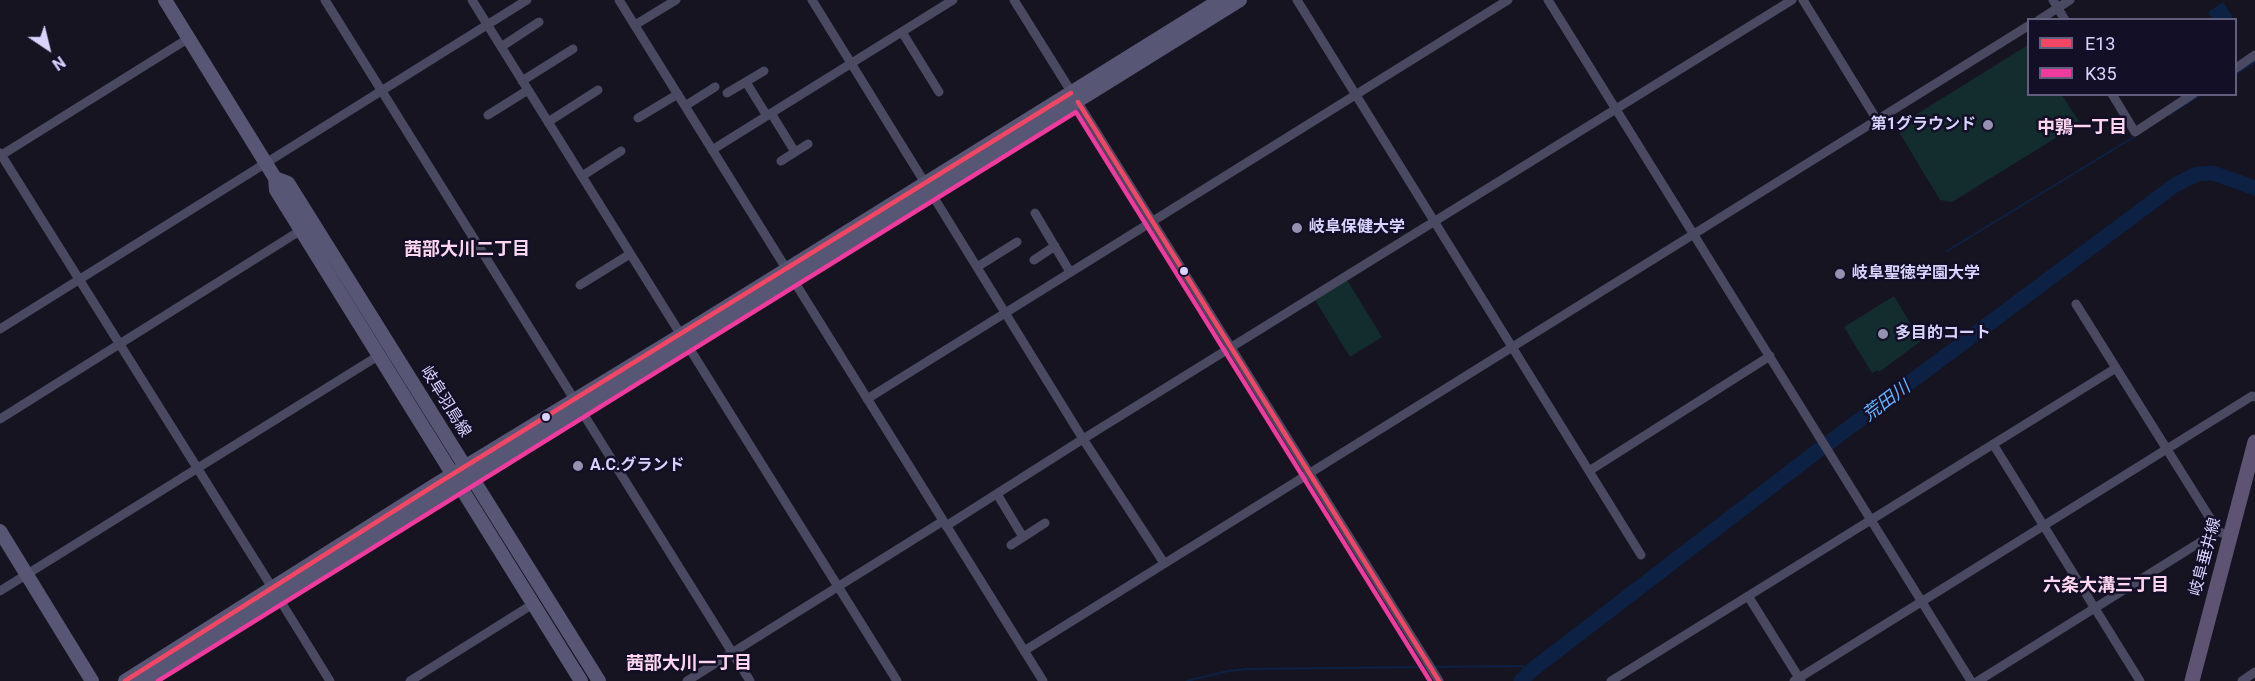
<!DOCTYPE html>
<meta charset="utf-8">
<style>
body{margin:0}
#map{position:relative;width:2255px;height:681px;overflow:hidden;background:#161421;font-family:Roboto,sans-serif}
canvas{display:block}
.legend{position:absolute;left:2027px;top:18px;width:210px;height:78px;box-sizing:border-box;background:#130f26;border:2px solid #625e7d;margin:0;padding:8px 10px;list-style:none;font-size:18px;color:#d9d4ff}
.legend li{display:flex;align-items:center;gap:12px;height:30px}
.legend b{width:30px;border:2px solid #625e7d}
.north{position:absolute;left:18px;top:18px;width:60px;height:60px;-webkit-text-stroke:4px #130f26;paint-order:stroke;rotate:145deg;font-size:16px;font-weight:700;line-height:24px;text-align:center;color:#d9d4ff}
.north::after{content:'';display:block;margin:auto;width:21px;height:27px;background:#d9d4ff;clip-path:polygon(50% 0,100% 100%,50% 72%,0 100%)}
</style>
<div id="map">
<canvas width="2255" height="681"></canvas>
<ul class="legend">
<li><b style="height:8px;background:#f34667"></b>E13</li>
<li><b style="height:8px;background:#f13a9d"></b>K35</li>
</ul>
<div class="north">N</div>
</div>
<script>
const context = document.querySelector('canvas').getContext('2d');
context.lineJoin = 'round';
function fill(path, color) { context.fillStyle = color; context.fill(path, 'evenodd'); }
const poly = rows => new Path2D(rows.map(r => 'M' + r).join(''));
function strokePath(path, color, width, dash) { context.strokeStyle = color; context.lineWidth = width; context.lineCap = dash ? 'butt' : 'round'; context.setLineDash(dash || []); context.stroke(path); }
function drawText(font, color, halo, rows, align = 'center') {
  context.font = font + ' Roboto,"Noto Sans JP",sans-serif'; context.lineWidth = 5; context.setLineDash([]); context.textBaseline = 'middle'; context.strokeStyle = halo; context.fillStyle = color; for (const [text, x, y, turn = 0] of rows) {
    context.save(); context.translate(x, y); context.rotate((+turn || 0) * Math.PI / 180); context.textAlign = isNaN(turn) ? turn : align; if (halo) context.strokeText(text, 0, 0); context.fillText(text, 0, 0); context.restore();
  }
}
fill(poly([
 [2028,45,2028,94,2062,95,2080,123,1952,202,1940,200,1896,127],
 [1347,280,1382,337,1350,357,1315,300],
 [1894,296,1921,341,1879,372,1878,370,1872,373,1844,327]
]), '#132c2d');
fill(poly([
 [2223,2,2234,19,2213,19,2208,12]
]), '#0d2144');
strokePath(poly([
 [2236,74,2255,62],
 [2169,115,2202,94],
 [1947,251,2137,135],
 [1434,667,1521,666,1532,670],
 [1187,681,1228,671,1247,669,1425,667]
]), '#0d2144', 2);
strokePath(poly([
 [1521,681,1532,670,1807,459,2175,185,2197,174,2213,173,2255,188]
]), '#0d2144', 15);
strokePath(poly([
 [325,0,750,681],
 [472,0,897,681],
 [619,0,1043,681],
 [812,0,1083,439,1164,563],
 [1014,0,1439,681],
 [1297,0,1641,555],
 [1548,0,1971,681],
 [1803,0,1877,120],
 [2053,0,2065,20],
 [2039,20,2070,0],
 [635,25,676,0],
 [902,32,939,92],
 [501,47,539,22],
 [2236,68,2255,55],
 [522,81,573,49],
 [746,82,767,116],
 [727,93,764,71],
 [2112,94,2135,132,2193,94],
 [685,106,715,87],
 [771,113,795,152],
 [488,115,528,90],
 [638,118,678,94],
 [548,122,598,90],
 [712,150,953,0],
 [0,153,273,589],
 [0,156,189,38],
 [781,161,808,144],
 [582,176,621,151],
 [1035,213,1070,272],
 [1034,260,1055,246],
 [977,267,1017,242],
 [580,285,630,254],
 [2076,304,2218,531,2222,533],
 [0,329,527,0],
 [867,399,1508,0],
 [0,419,306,227],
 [1993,444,2140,681],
 [1589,471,1770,356],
 [997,494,1023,537],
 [946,526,1083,439,1792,0],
 [1011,545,1045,523],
 [0,591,378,356],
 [1748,596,1801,681],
 [278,597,330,681],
 [1024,651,2028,26],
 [410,681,533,604],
 [687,681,943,521],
 [1611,681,2116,368],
 [1794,681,2252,396,2255,397],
 [1978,681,2218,531],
 [2242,681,2255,672]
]), '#4a4962', 9);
strokePath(poly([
 [165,0,275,178,276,190,581,681],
 [275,178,288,183,599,681],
 [0,531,92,681],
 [125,681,435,485,681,335,1220,0],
 [144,681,1240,0]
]), '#575674', 14);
strokePath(poly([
 [2192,681,2255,442]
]), '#5e5373', 15);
strokePath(poly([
 [1078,102,1439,681],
 [125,681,435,485,1071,93]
]), '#f34667', 4.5);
strokePath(poly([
 [158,681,1076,112,1430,681]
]), '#f13a9d', 4.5);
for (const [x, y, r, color] of [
 [1988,125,6,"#9591b1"],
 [1297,228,6,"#9591b1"],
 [1184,271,5,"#d9d4ff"],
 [1840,274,6,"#9591b1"],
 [1883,334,6,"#9591b1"],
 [546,417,5,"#d9d4ff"],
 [578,466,6,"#9591b1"]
]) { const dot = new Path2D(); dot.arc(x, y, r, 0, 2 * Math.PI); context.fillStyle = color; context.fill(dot); strokePath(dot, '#130f26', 2); }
drawText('bold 16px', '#d9d4ff', '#130f26', [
 ["第1グラウンド",1976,125,"right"],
 ["岐阜保健大学",1309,228],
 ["岐阜聖徳学園大学",1852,274],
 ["多目的コート",1895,334],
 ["A.C.グランド",590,466]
], 'left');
drawText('16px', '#d9d4ff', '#130f26', [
 ["岐阜羽島線",445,402,58],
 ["岐阜垂井線",2206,557,-75]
]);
drawText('bold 18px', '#ffd6f0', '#130f26', [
 ["中鶉一丁目",2082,128],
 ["茜部大川二丁目",467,250],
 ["六条大溝三丁目",2106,586],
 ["茜部大川一丁目",689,664]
]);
drawText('italic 18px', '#62b6ff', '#130f26', [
 ["荒田川",1887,402,-37]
]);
</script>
